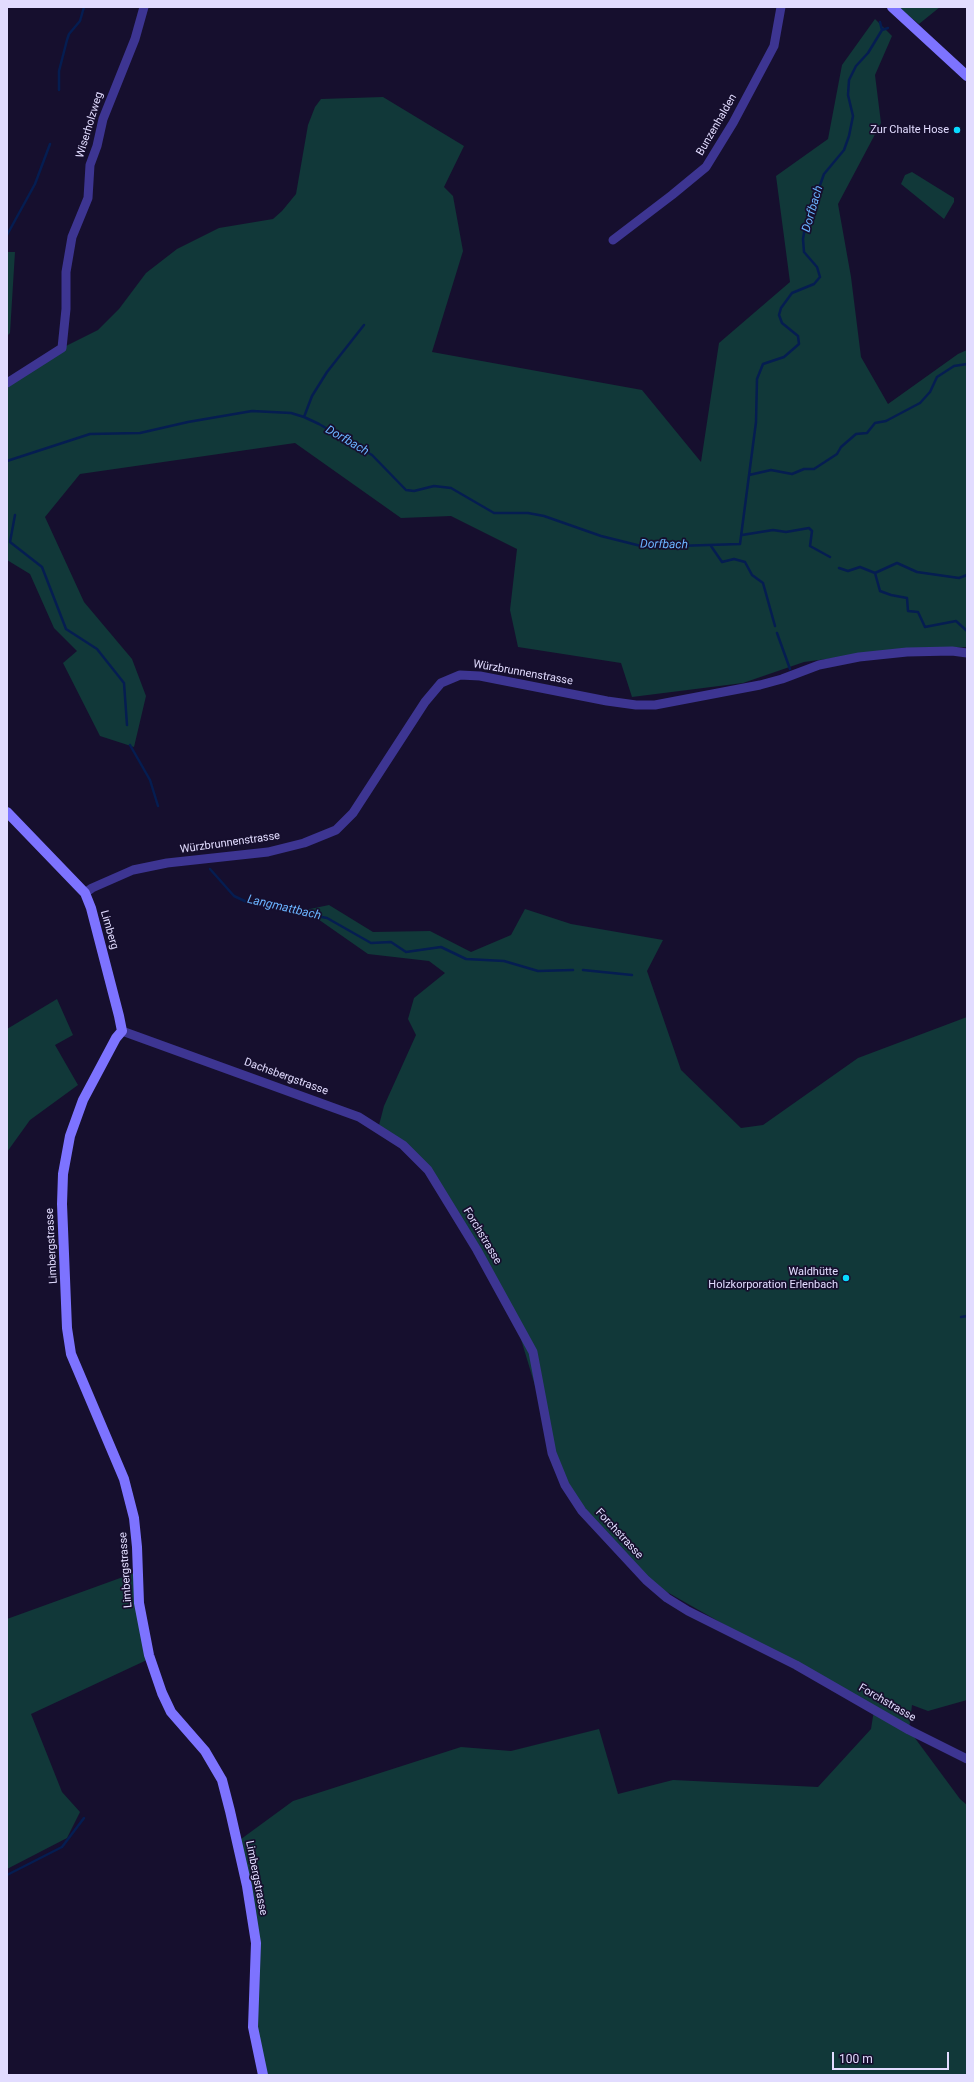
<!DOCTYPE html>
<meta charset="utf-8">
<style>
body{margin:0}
#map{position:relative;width:974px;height:2082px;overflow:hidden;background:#160f2e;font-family:Roboto,sans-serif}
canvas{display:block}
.frame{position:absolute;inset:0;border:8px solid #e2dcff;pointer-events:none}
.scale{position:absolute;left:832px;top:2052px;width:117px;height:18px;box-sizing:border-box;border:2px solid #e2dcff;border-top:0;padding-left:5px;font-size:12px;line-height:14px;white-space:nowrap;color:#e2dcff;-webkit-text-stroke:3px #160f2e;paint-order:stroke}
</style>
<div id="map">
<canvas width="974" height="2082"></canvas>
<div class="frame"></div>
<div class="scale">100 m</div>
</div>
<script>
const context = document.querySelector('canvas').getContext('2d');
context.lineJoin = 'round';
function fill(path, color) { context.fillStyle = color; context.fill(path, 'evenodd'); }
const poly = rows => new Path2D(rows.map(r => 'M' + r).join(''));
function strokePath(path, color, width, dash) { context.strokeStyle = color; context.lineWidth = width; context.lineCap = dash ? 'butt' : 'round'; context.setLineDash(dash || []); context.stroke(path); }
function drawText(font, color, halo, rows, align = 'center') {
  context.font = font + ' Roboto,sans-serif'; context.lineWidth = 3.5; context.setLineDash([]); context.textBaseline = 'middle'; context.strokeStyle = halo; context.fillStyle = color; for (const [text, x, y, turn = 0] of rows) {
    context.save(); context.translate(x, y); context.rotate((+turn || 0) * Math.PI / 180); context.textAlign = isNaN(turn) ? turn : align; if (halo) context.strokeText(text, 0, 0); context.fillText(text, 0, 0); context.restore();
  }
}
fill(poly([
 [898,7,940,7,919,24],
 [875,19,892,36,875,75,881,123,838,204,851,277,861,357,888,404,958,354,967,350,967,647,887,651,804,662,743,683,632,697,621,663,518,647,510,610,517,549,451,516,401,518,295,443,80,474,45,517,84,602,132,659,146,696,134,747,100,736,63,663,77,651,54,628,30,574,7,560,7,383,62,348,98,330,119,309,146,273,177,249,219,228,273,219,282,211,296,194,308,125,315,107,321,99,383,97,464,146,444,187,453,196,463,251,432,352,642,390,701,462,719,343,790,282,776,176,828,139,842,65],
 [912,172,954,198,954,202,944,219,901,184,905,175],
 [7,252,15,252,10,333,7,336],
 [329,905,373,932,430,931,471,952,511,935,525,909,571,924,663,940,647,971,681,1070,741,1128,763,1125,858,1058,967,1017,967,1700,928,1711,912,1705,909,1730,960,1799,967,1805,967,2075,267,2075,258,2039,257,1932,237,1842,293,1801,461,1747,511,1751,599,1729,618,1794,673,1780,818,1787,871,1729,874,1710,646,1580,565,1485,517,1326,428,1170,378,1129,384,1106,416,1035,408,1019,414,998,445,973,429,961,368,954,305,910],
 [57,999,73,1035,55,1045,78,1085,30,1120,7,1152,7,1029],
 [134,1573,149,1659,31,1714,62,1792,80,1812,67,1838,7,1869,7,1619]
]), '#113839');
strokePath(poly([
 [882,30,888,28],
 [59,90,59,71,67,40,69,34,80,21,84,7],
 [7,235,35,184,50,144],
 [304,417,312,396,327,372,364,325],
 [7,461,90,434,140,433,188,422,252,411,291,413,304,417,319,424,372,455,406,490,414,491,434,486,451,488,494,513,528,513,544,516,601,536,645,547,740,544,756,422,757,379,763,364,784,357,799,344,798,336,782,323,779,315,781,308,792,293,814,284,820,277,817,267,804,252,803,239,805,227,824,174,844,150,849,136,853,116,848,95,849,80,856,66,868,53,882,30,880,22],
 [749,475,771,470,792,474,804,469,814,469,837,454,841,447,856,434,867,433,875,423,886,421,920,403,930,392,937,377,954,366,967,364],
 [15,515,10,542,42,567,66,629,97,649,124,683,127,725],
 [742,535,773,530,786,532,809,528,812,531,810,546,830,557],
 [711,546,722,562,734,559,745,562,752,575,763,583,775,626],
 [839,568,848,571,860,567,875,573,897,563,917,572,959,578,967,575],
 [875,573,880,591,891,595,907,598,908,611,918,612,925,627,956,621,967,631],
 [777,633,790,669],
 [130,745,150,780,158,806],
 [210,869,234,896,249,903,268,907,327,918,371,943,391,942,406,952,441,947,466,959,504,961,538,971,573,970],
 [583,970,632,975],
 [961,1317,967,1316],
 [7,1875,62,1847,84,1818]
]), '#051d51', 2.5);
strokePath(poly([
 [613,240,672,195,706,167,733,123,774,46,781,7],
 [7,383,62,348,66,309,66,272,72,237,88,198,90,165,97,146,103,119,135,39,144,7],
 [85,893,92,888,133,870,167,863,268,852,304,843,336,830,353,813,425,702,441,683,460,675,480,676,607,701,636,705,655,705,760,685,782,679,819,665,859,657,907,652,952,651,967,653],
 [122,1031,359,1117,403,1145,428,1170,477,1250,533,1352,552,1453,565,1485,582,1511,646,1580,667,1598,688,1611,796,1665,909,1730,967,1759]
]), '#3d3592', 9);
strokePath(poly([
 [892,7,967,76],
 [7,812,85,893,91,908,119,1016,122,1031,116,1038,83,1100,70,1136,63,1174,62,1204,67,1328,71,1354,124,1479,134,1518,137,1547,139,1603,149,1655,162,1693,171,1712,205,1751,222,1780,230,1811,247,1886,256,1943,253,2027,263,2075]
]), '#7d73ff', 10);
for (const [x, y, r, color] of [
 [957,130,4,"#08daff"],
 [846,1278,4,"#08daff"]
]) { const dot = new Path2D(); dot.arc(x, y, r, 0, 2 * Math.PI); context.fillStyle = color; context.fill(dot); strokePath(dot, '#160f2e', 1.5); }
drawText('11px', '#e2dcff', '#160f2e', [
 ["Wiserholzweg",90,125,-73],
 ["Bunzenhalden",717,125,-60],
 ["Würzbrunnenstrasse",523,673,10],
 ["Würzbrunnenstrasse",230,843,-8],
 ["Limberg",109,930,74],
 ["Dachsbergstrasse",286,1077,20],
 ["Forchstrasse",482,1236,59],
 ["Limbergstrasse",52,1246,-93],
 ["Forchstrasse",619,1534,47],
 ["Limbergstrasse",126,1570,-94],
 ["Forchstrasse",887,1703,30],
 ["Limbergstrasse",256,1878,79]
]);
drawText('11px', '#e2dcff', '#160f2e', [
 ["Zur Chalte Hose",949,130],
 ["Waldhütte",838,1272],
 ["Holzkorporation Erlenbach",838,1285]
], 'right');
drawText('italic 12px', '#6ab3ff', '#160f2e', [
 ["Dorfbach",813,209,-74],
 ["Dorfbach",347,441,30],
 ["Dorfbach",664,545,1],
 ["Langmattbach",284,908,13]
]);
</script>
